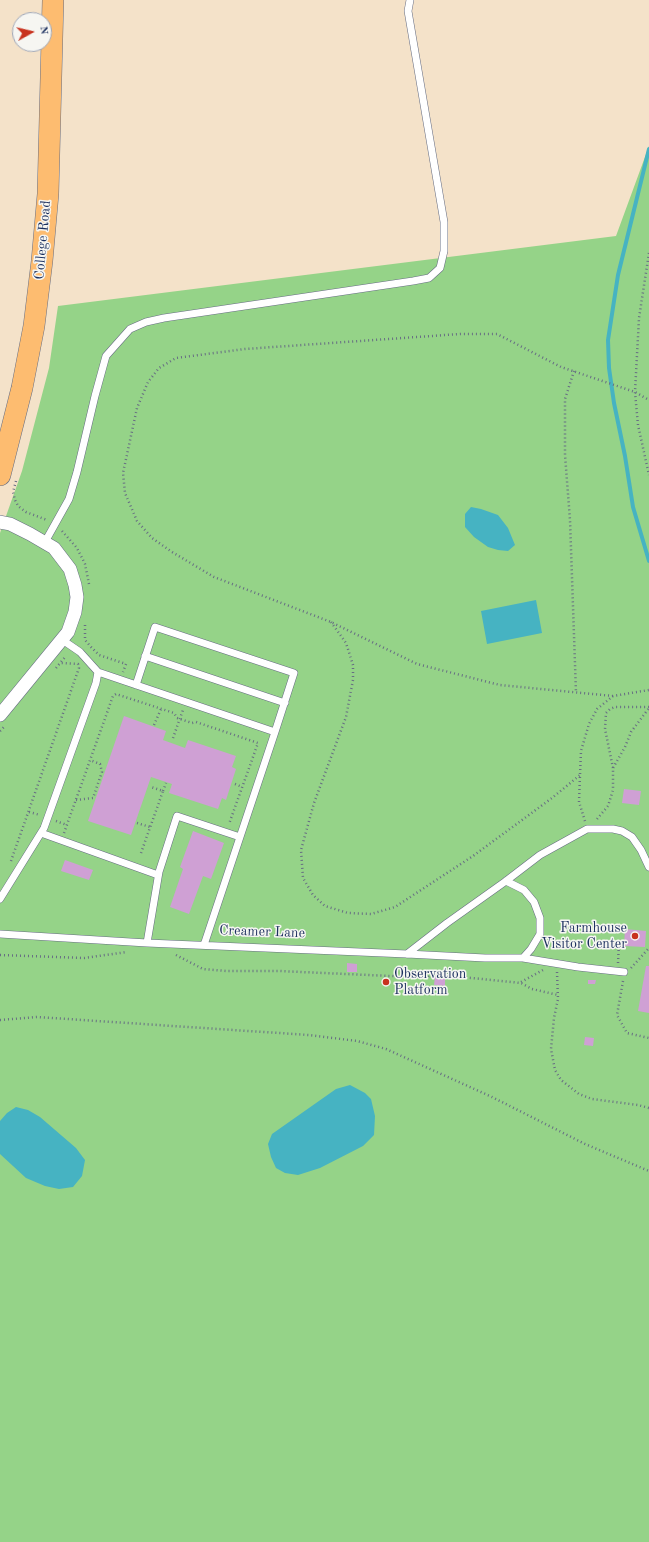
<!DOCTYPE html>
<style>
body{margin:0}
#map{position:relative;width:649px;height:1542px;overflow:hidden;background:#f4e2c9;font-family:"Old Standard TT",serif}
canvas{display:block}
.north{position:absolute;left:12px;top:12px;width:40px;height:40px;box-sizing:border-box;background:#f6f6f2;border:1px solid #9ea6b7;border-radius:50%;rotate:82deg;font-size:11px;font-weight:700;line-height:16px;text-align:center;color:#1b2f5e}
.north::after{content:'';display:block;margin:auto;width:14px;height:18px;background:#c8321e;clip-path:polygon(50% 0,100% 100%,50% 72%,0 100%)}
</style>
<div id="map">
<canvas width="649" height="1542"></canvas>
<div class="north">N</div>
</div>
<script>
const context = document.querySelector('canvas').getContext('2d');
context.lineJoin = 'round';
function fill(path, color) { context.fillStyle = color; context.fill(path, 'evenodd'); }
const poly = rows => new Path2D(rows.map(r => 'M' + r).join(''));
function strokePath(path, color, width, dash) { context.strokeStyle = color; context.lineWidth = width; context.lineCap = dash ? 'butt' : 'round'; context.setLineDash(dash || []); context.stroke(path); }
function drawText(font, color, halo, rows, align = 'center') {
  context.font = font + ' "Old Standard TT",serif'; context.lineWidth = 3; context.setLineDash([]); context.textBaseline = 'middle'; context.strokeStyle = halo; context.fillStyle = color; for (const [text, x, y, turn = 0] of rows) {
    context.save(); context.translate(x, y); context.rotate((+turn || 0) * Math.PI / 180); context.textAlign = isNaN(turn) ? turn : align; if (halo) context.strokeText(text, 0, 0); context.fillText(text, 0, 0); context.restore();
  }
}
fill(poly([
 [649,146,649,1542,0,1542,0,533,22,471,49,368,58,306,616,236]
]), '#95d388');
fill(poly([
 [471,507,481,509,498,515,508,528,515,545,508,551,498,550,488,547,474,537,465,527,465,514],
 [536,600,542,633,487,644,481,611],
 [350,1085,365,1093,371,1099,375,1116,374,1135,363,1146,320,1168,298,1175,285,1173,276,1168,271,1157,268,1144,272,1134,336,1089],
 [16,1107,28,1110,40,1117,76,1148,85,1160,82,1176,73,1187,59,1189,45,1186,26,1178,0,1154,0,1121,7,1113]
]), '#46b3c2');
strokePath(poly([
 [649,149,618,275,608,340,609,368,614,403,625,456,633,507,649,561]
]), '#46b3c2', 4);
fill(poly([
 [124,716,166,731,163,740,185,748,188,740,236,756,232,767,236,769,226,800,222,798,218,809,169,793,172,784,151,777,131,835,88,821],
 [624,789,641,791,639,805,622,803],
 [193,831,224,843,211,879,203,876,189,914,170,907,183,869,180,867],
 [65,860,93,870,89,880,61,871],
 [625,929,646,931,645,947,624,946],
 [347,963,357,964,357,972,347,972],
 [646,966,649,966,649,1013,638,1011],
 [435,976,445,976,445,986,434,985],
 [588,980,596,980,595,984,588,984],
 [585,1037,594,1038,593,1046,584,1045]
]), '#cfa0d4');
const lane = poly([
 [45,542,69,499,77,472,95,396,106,356,130,329,146,322,164,318,413,281,429,278,440,268,444,251,444,222,408,11,410,0],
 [145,656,285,703],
 [98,672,275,732,204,945],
 [136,685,155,627,294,673,275,732],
 [41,833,158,875],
 [506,881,524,890,534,902,540,918,540,934,531,949,523,958],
 [0,899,44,828,96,683,98,672,80,652,61,639],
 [0,934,147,943,407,954,485,958,523,958,578,967,624,972],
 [147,943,159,872,177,816,240,837],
 [407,954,447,923,506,881,540,855,587,829,613,829,622,831,632,837,641,850,649,867]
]);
const street = poly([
 [0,522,10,524,30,534,54,548,70,569,75,585,77,597,75,612,68,632,0,715]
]);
const primary = poly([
 [0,475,22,388,34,326,42,261,48,194,53,0]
]);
strokePath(lane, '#676e83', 8);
strokePath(street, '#676e83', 14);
strokePath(primary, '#676e83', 22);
strokePath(poly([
 [649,253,639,318,635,392,638,425,649,475],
 [574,371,565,399,565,455,570,520,576,693],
 [16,481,13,492,15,500,18,506,26,512,47,520],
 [62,531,77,548,85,564,89,584],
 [331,622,346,643,353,665,353,680,346,717,314,803,301,850,303,878,313,895,325,906,348,913,371,914,395,907,473,856,552,798,580,775],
 [85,625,85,640,91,647,99,655,126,664,123,672],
 [56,668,66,656],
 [613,696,500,685,417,664,331,622,214,577,172,552,152,538,137,521,125,493,123,473,137,408,148,382,159,368,176,358,245,349,460,334,497,334,561,367,635,392,649,400],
 [154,725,161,709],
 [0,731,4,727],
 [173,738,183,710],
 [613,768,605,729,606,713,610,709,615,707,649,707],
 [235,784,242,787],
 [163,791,166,783],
 [76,800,93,798,102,772,100,764,90,760],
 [29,812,40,815],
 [597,819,608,806,613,790,613,768,625,747,631,732,649,708],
 [56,821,67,825],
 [585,821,579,802,580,775,581,751,589,724,597,709,613,696,649,690],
 [137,823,150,827],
 [64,833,113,696,116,694,174,713,177,718,192,723,196,722,258,743,229,824],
 [141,853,163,791,151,787],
 [11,861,79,668,78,664,61,663],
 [0,955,84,958,127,952],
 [176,955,203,969,226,971,279,971,413,977,428,977,434,972,445,972,462,977,521,983,532,989,558,995],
 [618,963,619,942,624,942],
 [631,968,649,948],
 [557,972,558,999,554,1018,551,1049,555,1070,561,1080,579,1094,592,1099,638,1105,649,1108],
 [623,981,617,1015,627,1033,649,1038],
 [521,982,543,970],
 [0,1020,37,1017,309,1035,357,1041,386,1049,492,1097,585,1144,649,1171]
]), '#676e83', 2.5, [1, 3]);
strokePath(lane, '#fff', 7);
strokePath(street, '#fff', 13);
strokePath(primary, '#fdbc70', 21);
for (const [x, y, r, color] of [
 [635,936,4,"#c8321e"],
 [386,982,4,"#c8321e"]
]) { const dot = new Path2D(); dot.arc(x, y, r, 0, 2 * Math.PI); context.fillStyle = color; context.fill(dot); strokePath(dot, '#f6f6f2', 1.5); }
drawText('14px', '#1b2f5e', '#f6f6f2', [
 ["College Road",43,240,-85],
 ["Creamer Lane",262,932,2]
]);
drawText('14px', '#1b2f5e', '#f6f6f2', [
 ["Farmhouse",627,928],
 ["Visitor Center",627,944],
 ["Observation",394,974,"left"],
 ["Platform",394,990,"left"]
], 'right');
</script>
